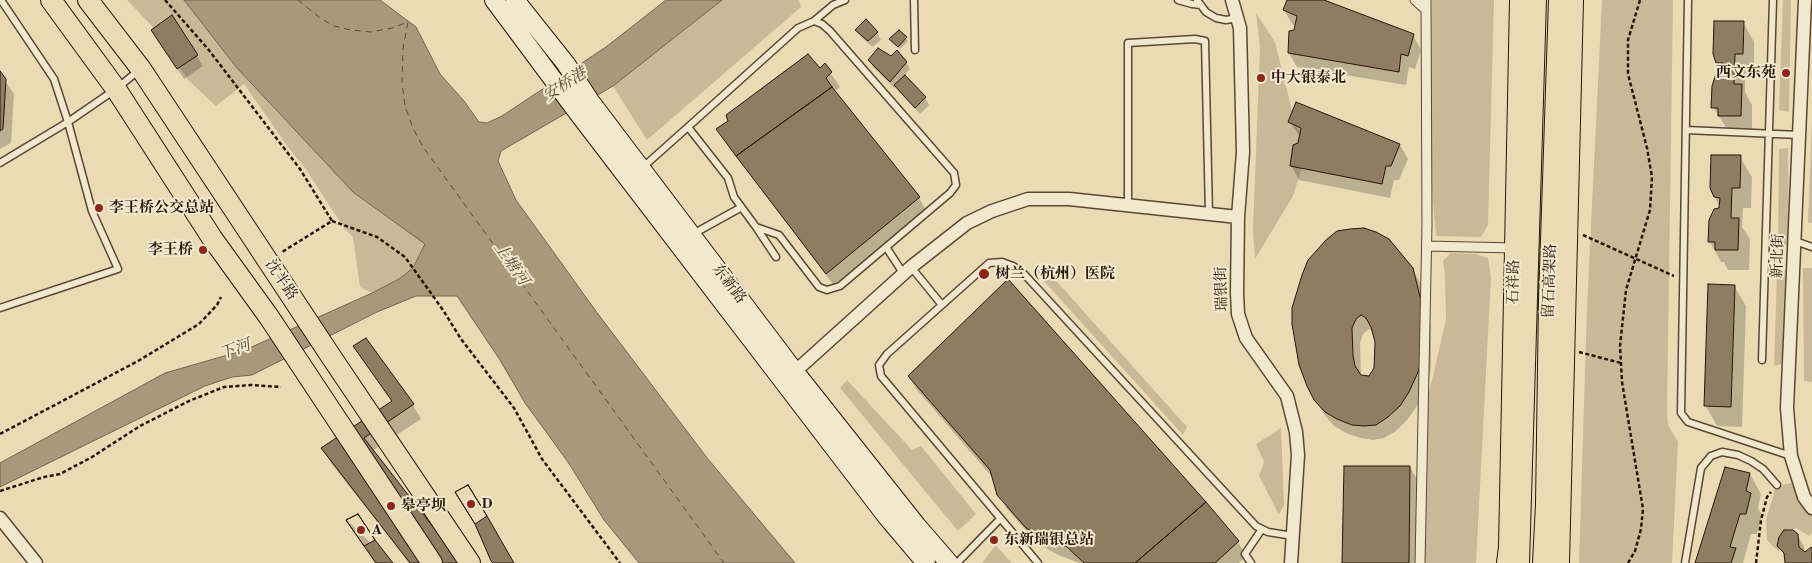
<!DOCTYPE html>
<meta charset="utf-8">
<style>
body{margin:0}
canvas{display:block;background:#e9dcb4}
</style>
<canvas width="1812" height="563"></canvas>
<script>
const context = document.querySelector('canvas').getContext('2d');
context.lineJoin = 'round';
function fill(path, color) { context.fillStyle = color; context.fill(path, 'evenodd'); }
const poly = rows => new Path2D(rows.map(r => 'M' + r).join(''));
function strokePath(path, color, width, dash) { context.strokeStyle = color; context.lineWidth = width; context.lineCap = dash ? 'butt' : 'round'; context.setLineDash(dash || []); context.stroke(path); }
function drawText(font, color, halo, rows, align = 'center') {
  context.font = font + ' "Old Standard TT","Noto Serif SC",serif'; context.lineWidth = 4; context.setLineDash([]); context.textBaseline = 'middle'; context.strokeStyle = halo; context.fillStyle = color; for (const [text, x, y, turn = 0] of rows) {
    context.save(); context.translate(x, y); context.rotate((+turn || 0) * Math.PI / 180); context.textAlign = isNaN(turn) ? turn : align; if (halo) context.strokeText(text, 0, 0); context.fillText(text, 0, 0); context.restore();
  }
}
fill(poly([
 [127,0,184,0,237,68,353,192,426,244,413,268,399,279,372,293,360,287,353,237,344,228,305,168,288,147,244,84,216,106,188,80,151,25],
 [722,0,799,0,801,7,647,140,613,86],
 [1432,0,1494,0,1488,225,1481,237,1436,236,1429,155],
 [1602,0,1673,0,1667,411,1668,425,1678,442,1672,563,1579,563,1587,308],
 [1783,0,1791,0,1789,112,1779,110],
 [1256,13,1275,42,1293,114,1307,152,1293,196,1255,259,1253,229,1260,48],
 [1812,120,1812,223,1808,223],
 [1788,148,1789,245,1778,244,1779,149],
 [1451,253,1475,254,1488,258,1491,277,1476,563,1423,563,1423,418,1446,320,1445,274,1443,261],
 [1042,265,1187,427,1183,435,1034,270],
 [1803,268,1812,268,1812,382,1804,381],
 [1786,271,1786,363,1774,366,1777,272],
 [847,380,912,450,921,446,976,514,958,531,840,388],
 [1281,428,1284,505,1279,515,1259,476,1264,462,1256,444],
 [1791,483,1812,514,1812,533,1809,536,1796,528,1781,535,1779,552,1767,540,1766,520,1776,486],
 [995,546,996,546,1012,563,982,563]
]), '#c9ba97');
const water = poly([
 [184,0,380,0,416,27,440,74,464,101,479,122,487,123,502,116,606,47,666,0,722,0,613,86,501,151,498,161,516,200,598,314,708,459,795,563,639,563,604,520,568,462,525,403,500,360,457,296,416,296,377,312,252,375,232,377,205,386,0,487,0,463,165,373,245,350,372,293,399,279,413,268,425,244,353,192,237,68,184,0]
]);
fill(water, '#a8997a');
strokePath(water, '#76654c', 1);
fill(poly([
 [1288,0,1320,0,1413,35,1421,50,1415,69,1409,67,1406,85,1297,67,1289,53,1296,26,1292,24,1284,10],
 [172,17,203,66,184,79,159,41],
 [1743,22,1754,42,1754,74,1745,73,1745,92,1752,105,1752,136,1731,135,1713,107,1723,72,1718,62],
 [857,30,877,33,881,40,872,47,861,37],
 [906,38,908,41,900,49,890,39],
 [891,58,906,62,910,69,904,76,925,98,929,105,920,114,899,92,896,86,894,88,873,67,869,60],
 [825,65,840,87,834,92,919,198,927,212,835,287,726,143,718,129,820,70],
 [0,73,14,94,11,143,0,149],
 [1290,122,1400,145,1408,159,1399,180,1394,180,1390,198,1299,180,1291,165,1300,137],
 [1740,157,1752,177,1751,208,1743,208,1742,227,1750,239,1749,270,1728,270,1724,262,1721,262,1710,242,1710,220,1720,209,1715,197],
 [1412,269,1421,284,1431,324,1431,368,1426,387,1417,406,1407,420,1396,431,1384,438,1373,440,1361,438,1346,433,1334,426,1324,414,1315,399,1301,364],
 [1369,329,1373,331,1377,354,1375,369,1370,377,1361,376,1360,343,1363,334],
 [1008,281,1238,542,1246,556,1239,563,1079,563,1058,555,1036,542,1007,509,999,494,993,478,917,390,909,376],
 [1709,285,1734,286,1746,306,1742,427,1717,426,1706,406],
 [355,346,413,405,421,419,372,451,459,563,409,563,331,463,323,449,392,402],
 [1410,467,1418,481,1417,563,1343,563],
 [1750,474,1761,494,1758,508,1762,515,1757,534,1751,534,1743,563,1697,563],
 [348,521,391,563,375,563],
 [1797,535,1804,546,1804,553,1812,550,1812,563,1786,563,1785,557,1779,546]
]), '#0003');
strokePath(poly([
 [298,0,320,18,334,26,351,30,371,32,392,28,408,22,403,48,402,83,405,106,413,128,423,147,724,563]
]), '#5c4a36', 1, [6, 5]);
const building = poly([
 [1287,0,1324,0,1414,34,1408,56,1401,54,1399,72,1288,53,1289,31,1294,30,1297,16,1283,10,1287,0],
 [172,15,198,55,177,69,151,30,172,15],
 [866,19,878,32,868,41,855,30,866,19],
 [1714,21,1744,21,1743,54,1735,54,1734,84,1742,84,1741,116,1718,116,1718,108,1711,108,1712,86,1716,74,1722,73,1723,63,1716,63,1713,54,1714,21],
 [899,30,907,37,898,47,889,39,899,30],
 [878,48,891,56,897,50,907,62,890,82,868,60,878,48],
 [808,54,820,68,825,63,832,72,826,78,832,87,736,156,716,129,728,121,726,115,808,54],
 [0,71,6,79,3,129,0,131,0,71],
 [905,75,926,97,915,108,894,85,905,75],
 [832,87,920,197,826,274,736,156,832,87],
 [1296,102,1400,144,1391,166,1386,166,1382,184,1290,166,1293,145,1298,143,1301,128,1288,122,1296,102],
 [1711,155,1741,155,1740,188,1732,188,1731,218,1739,218,1738,250,1715,250,1715,242,1708,242,1709,220,1714,209,1719,208,1720,198,1714,197,1710,188,1711,155],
 [1364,228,1376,232,1389,239,1413,268,1423,309,1424,353,1418,372,1409,392,1400,406,1388,417,1376,425,1364,426,1352,425,1337,419,1325,412,1314,400,1307,386,1299,365,1292,324,1292,308,1302,275,1308,260,1326,240,1337,231,1350,229,1364,228],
 [1361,315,1366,318,1371,327,1375,342,1374,368,1369,376,1361,375,1355,366,1353,355,1352,328,1356,319,1361,315],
 [1008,279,1206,502,1135,563,1084,563,1067,547,1049,541,1026,528,997,495,990,470,908,376,1008,279],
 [1708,284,1735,285,1731,407,1704,406,1708,284],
 [366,338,414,404,364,438,461,563,410,563,321,448,392,401,353,346,366,338],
 [1344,466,1410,466,1409,563,1342,563,1344,466],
 [1725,467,1750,473,1746,491,1751,493,1746,514,1740,514,1730,547,1736,548,1731,563,1695,563,1725,467],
 [468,485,487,516,514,563,493,563,491,561,475,524,455,492,468,485],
 [468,485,487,516,475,524,455,492,468,485],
 [1206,502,1239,541,1215,563,1135,563,1206,502],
 [358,514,375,540,393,563,376,563,364,546,346,520,358,514],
 [358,514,375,540,364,546,346,520,358,514],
 [1784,530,1793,530,1798,534,1799,547,1805,552,1811,547,1812,548,1812,563,1785,563,1784,553,1777,546,1779,537,1784,530]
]);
fill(building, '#8d7d61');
strokePath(building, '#2a1608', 1);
const service = poly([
 [914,0,915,50],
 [1178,0,1192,4,1201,5],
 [1197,0,1206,12,1216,18,1226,20,1237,18],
 [1688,0,1681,413,1688,422,1791,456],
 [814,21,833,5,845,0],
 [1686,130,1799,135],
 [0,163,68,122,116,89,138,71],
 [642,168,688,127,798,28,814,21,822,24,830,31,954,173,956,185,950,193,840,286,827,290,819,287,779,235,756,227,734,197,728,178,688,127],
 [1128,205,1128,43,1195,39,1205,41,1209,214],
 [756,227,776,257],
 [693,234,740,208],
 [1795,241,1812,247],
 [886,247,903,273],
 [911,267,942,305],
 [0,308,118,269,92,211,68,122,54,79,1,0],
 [1762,360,1773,0],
 [957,563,1000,519],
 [1038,563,881,376,879,365,887,354,989,263,1002,262,1013,266,1024,274,1256,526,1268,532,1293,536],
 [1251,563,1245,554,1262,529],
 [1685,563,1701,468,1711,456,1722,452,1738,455,1751,461,1763,469,1777,485]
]);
const pedestrian = poly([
 [1415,0,1426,10],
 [1427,246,1515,248],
 [1420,563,1427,225,1426,0]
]);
const minor = poly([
 [1232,0,1240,28,1243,152,1238,217,1237,293,1238,314,1246,338,1287,396,1296,432,1298,455,1291,563],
 [1805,0,1787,408,1791,456,1804,497,1812,508],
 [789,377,911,267,967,223,992,211,1028,199,1069,199,1238,217],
 [0,518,36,563]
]);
const secondary = poly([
 [494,0,578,113,783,381,887,517,926,563],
 [515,0,566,64,590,101,795,372,917,526,949,563]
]);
const primary = poly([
 [51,0,116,89,212,238,269,317,432,563],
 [88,0,141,69,332,358,470,563],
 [1507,563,1509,547,1520,0],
 [1559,563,1573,0]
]);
const trunk = poly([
 [1519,563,1536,0],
 [1543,563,1546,504,1549,300,1559,0]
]);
strokePath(service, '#5a4833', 9);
strokePath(pedestrian, '#5a4833', 11);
strokePath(minor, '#5a4833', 15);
strokePath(secondary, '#2a1608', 20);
strokePath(primary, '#2a1608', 22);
strokePath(trunk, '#2a1608', 22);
strokePath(poly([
 [165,0,208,49,300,169,332,221,282,252],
 [332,221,377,237,405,257,443,310,461,339,514,408,542,459,620,563],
 [1583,235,1674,276],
 [1579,352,1621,363],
 [0,434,138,361,199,324,217,305,221,297],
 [0,491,44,477,60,474,92,457,140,426,189,401,224,387,251,385,281,387],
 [1628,563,1635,551,1641,529,1643,509,1622,382,1620,346,1626,290,1650,210,1652,177,1647,148,1628,74,1628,40,1640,0],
 [1756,563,1761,520,1767,497,1771,492]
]), '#2a1608', 2.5, [4, 2.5]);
strokePath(service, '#f1e8ce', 6);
strokePath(pedestrian, '#f1e8ce', 9);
strokePath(minor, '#f1e8ce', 12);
strokePath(secondary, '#f1e8ce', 18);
strokePath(primary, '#e9dcb4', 20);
strokePath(trunk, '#e9dcb4', 20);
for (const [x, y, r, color] of [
 [1786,73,5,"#8f2418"],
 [1261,78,5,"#8f2418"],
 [99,208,5,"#8f2418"],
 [203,250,5,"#8f2418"],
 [984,274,6,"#8f2418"],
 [471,504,5,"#8f2418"],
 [391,506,5,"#8f2418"],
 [361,530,5,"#8f2418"],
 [994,540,5,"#8f2418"]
]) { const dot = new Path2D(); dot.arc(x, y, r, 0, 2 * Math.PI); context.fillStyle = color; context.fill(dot); strokePath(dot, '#f1e8ce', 2); }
drawText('bold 15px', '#2a1608', '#f1e8ce', [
 ["西文东苑",1776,73,"right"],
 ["中大银泰北",1271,78],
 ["李王桥公交总站",109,208],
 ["李王桥",193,250,"right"],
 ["树兰（杭州）医院",995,274],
 ["D",481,504],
 ["皋亭坝",401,506],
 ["A",371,530],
 ["东新瑞银总站",1004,540]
], 'left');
drawText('15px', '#2a1608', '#f1e8ce', [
 ["新北街",1778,256,-88],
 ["沈半路",281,280,56],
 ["留石高架路",1550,281,-88],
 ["石祥路",1514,282,-89],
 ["东新路",729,284,53],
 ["瑞银街",1222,289,-92]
]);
drawText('italic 16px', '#5c4a36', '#f1e8ce', [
 ["安桥港",565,85,-33],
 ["上塘河",511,264,55],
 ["下河",235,350,-20]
]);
</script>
